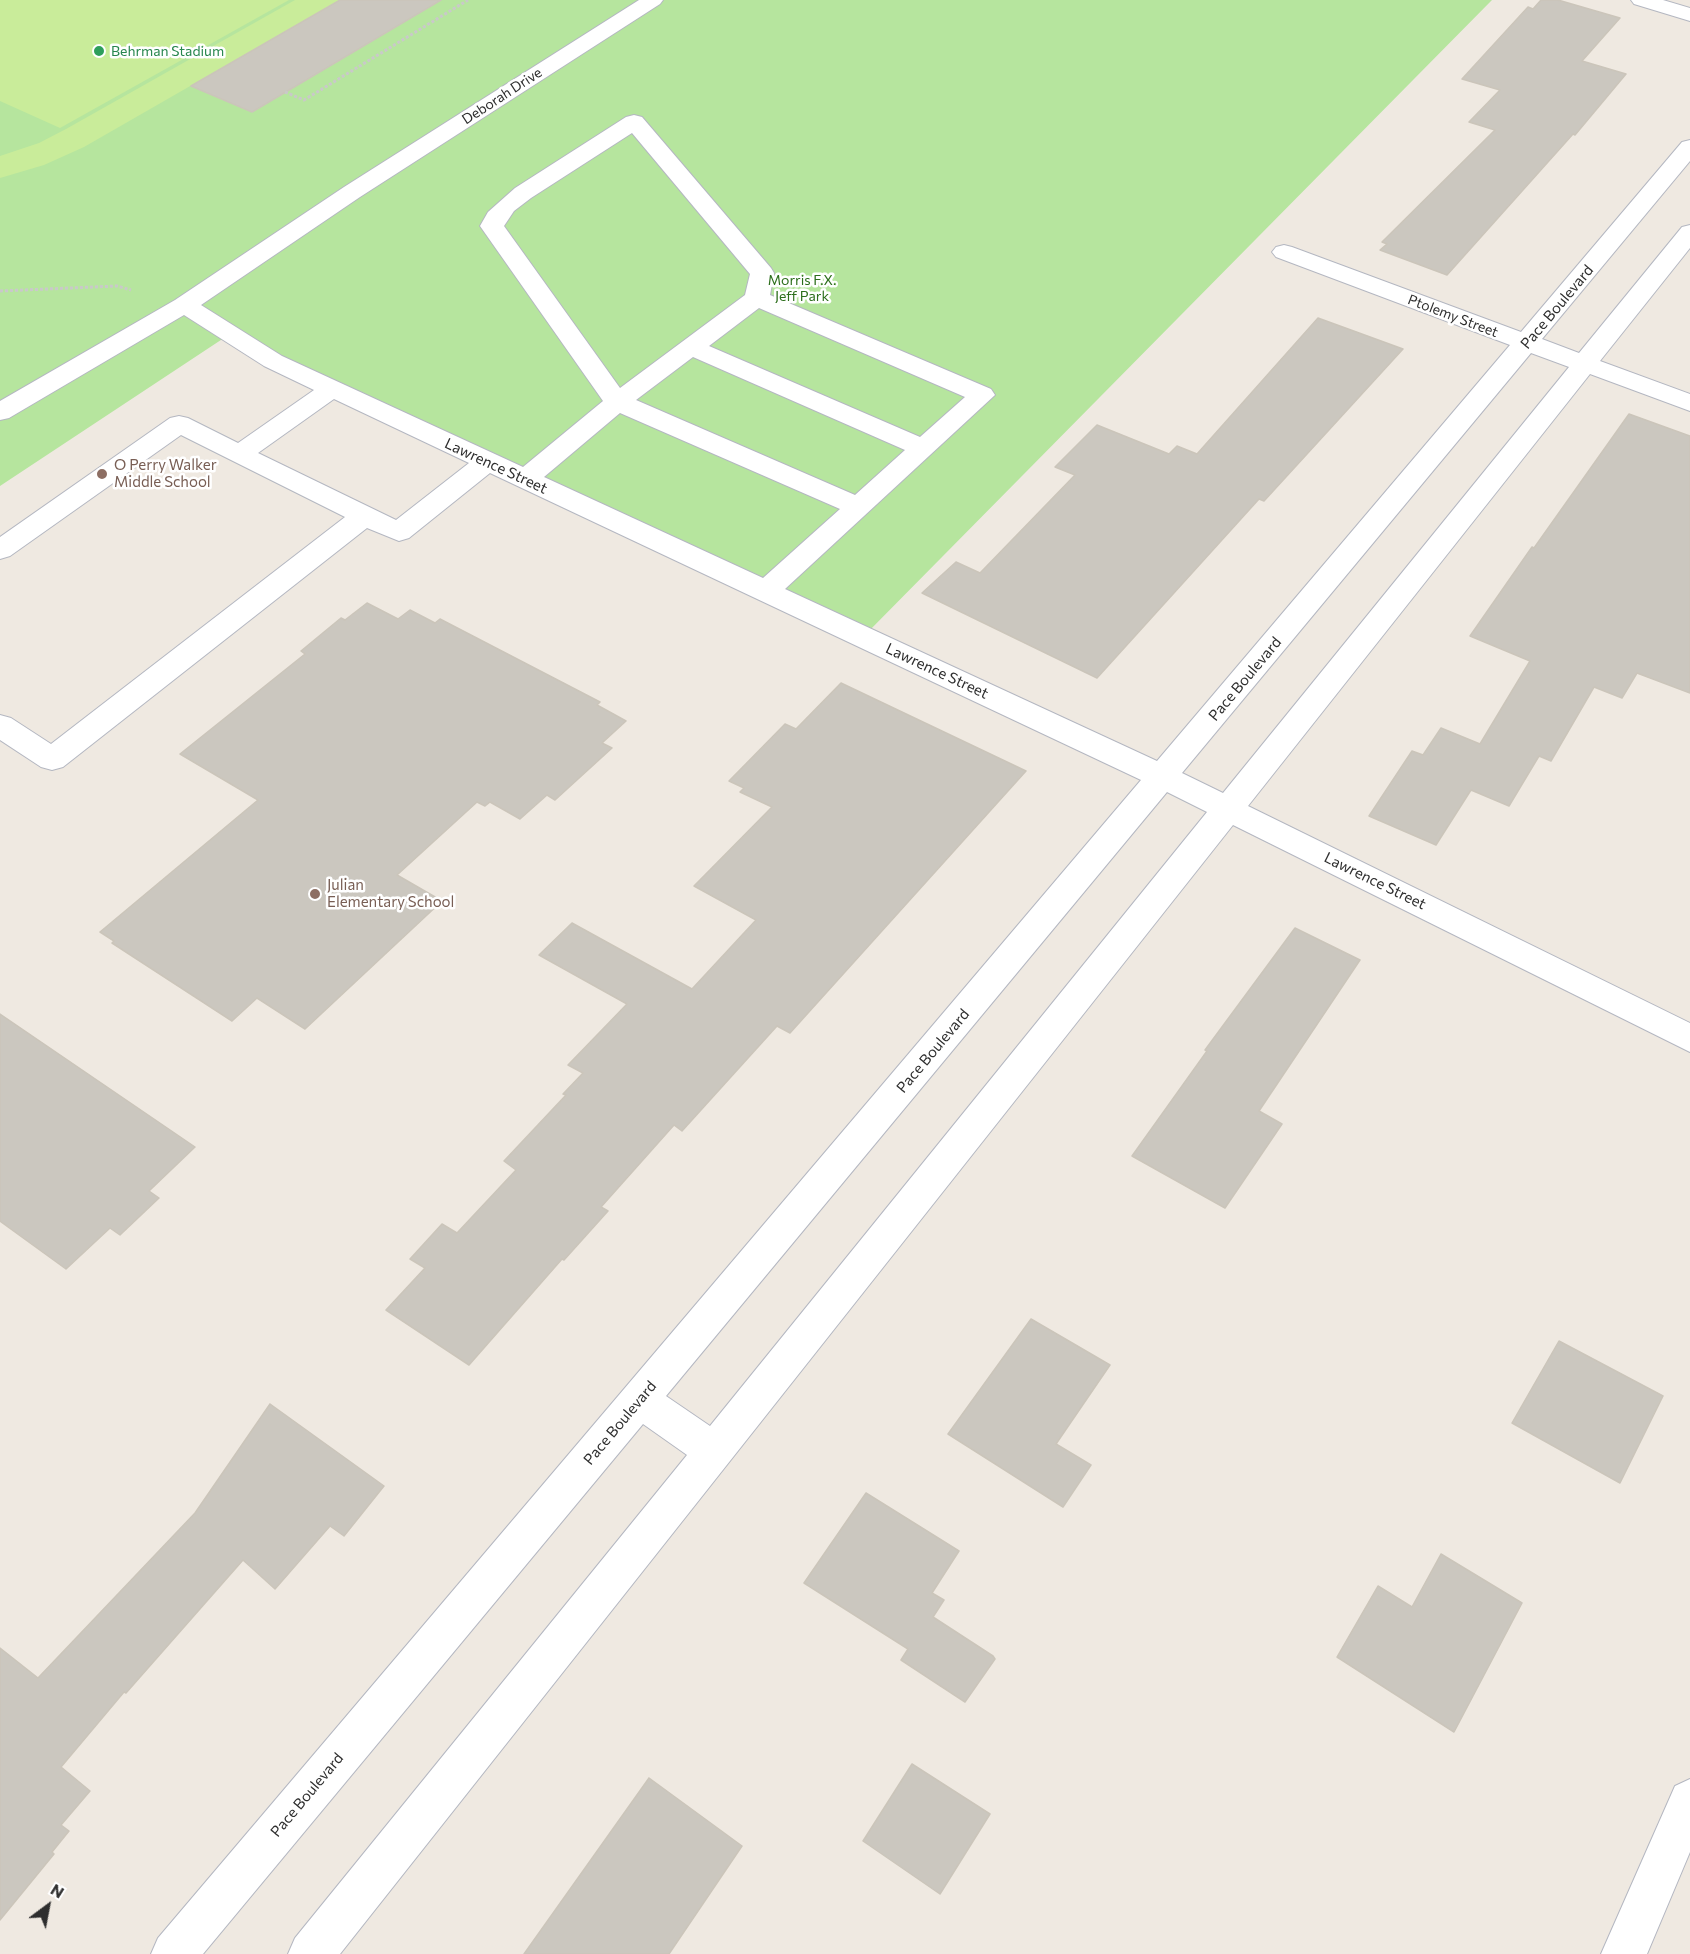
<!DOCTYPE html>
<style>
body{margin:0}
#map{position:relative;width:1690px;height:1954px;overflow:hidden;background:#efe9e1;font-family:Commissioner,sans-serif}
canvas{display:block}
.north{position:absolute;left:18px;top:1876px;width:60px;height:60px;-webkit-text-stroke:4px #fff;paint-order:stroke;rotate:32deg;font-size:16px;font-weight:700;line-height:24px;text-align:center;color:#2e2e2e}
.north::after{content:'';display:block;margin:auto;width:21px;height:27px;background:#2e2e2e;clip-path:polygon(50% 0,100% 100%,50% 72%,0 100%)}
</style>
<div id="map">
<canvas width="1690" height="1954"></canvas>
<div class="north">N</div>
</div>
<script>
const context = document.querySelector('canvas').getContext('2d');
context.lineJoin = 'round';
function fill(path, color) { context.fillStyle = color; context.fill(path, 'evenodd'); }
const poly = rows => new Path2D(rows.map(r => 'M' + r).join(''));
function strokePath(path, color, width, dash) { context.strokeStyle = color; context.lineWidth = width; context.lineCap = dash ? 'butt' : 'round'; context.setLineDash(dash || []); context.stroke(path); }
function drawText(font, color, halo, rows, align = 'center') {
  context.font = font + ' Commissioner,sans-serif'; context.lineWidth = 5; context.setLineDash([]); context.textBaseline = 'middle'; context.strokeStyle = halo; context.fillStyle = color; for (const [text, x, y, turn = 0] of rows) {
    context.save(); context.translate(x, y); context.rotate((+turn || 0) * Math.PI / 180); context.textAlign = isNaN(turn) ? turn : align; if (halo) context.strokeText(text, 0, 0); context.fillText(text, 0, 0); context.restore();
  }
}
fill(poly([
 [0,0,1492,0,863,637,230,334,0,486]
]), '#b6e59e');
fill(poly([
 [0,0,289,0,60,128,0,101],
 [295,0,340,0,84,147,44,165,0,178,0,156,39,143,66,129]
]), '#c9ec9a');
const building = poly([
 [340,0,441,0,252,112,191,86,340,0],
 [1541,0,1558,0,1620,18,1582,61,1626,74,1575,135,1573,134,1447,275,1380,250,1387,244,1382,242,1495,130,1469,122,1500,90,1462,79,1528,7,1533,9,1541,0],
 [1318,318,1403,349,1264,501,1259,499,1097,678,922,593,956,562,980,573,1075,475,1055,467,1097,425,1169,454,1177,446,1197,454,1318,318],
 [1629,414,1690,436,1690,693,1637,673,1622,698,1594,687,1551,761,1539,756,1509,806,1471,790,1436,845,1369,816,1412,751,1423,755,1441,728,1480,744,1530,661,1470,636,1532,547,1534,548,1629,414],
 [367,603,398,619,410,610,435,623,440,619,600,702,597,705,626,721,602,743,612,748,555,800,547,795,520,819,490,802,485,806,477,802,397,875,442,901,305,1029,257,998,232,1021,112,943,114,941,100,932,258,800,180,754,305,654,301,651,341,618,345,620,367,603],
 [841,683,1026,771,790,1033,777,1026,682,1131,674,1125,601,1207,608,1211,564,1260,562,1259,469,1365,386,1310,425,1268,410,1259,442,1224,457,1233,516,1170,504,1161,566,1095,563,1094,583,1073,568,1065,627,1004,539,955,572,923,692,989,756,920,694,886,772,807,740,792,744,788,729,781,785,724,796,729,841,683],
 [1295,928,1360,960,1259,1111,1282,1124,1225,1208,1132,1156,1207,1051,1205,1050,1295,928],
 [0,1014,195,1147,149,1191,159,1198,120,1235,110,1228,66,1269,0,1221,0,1014],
 [1031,1319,1110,1365,1056,1444,1091,1465,1063,1507,948,1434,1031,1319],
 [1559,1341,1663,1396,1620,1483,1512,1423,1559,1341],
 [270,1404,384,1486,344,1536,330,1526,275,1589,243,1560,126,1693,124,1692,61,1767,90,1791,61,1825,69,1831,52,1852,54,1854,0,1920,0,1648,38,1678,195,1513,270,1404],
 [866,1493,959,1551,932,1593,944,1600,933,1617,993,1656,995,1659,965,1702,901,1660,908,1649,804,1583,866,1493],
 [1441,1554,1522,1603,1454,1732,1337,1657,1378,1586,1412,1607,1441,1554],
 [912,1764,990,1814,940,1894,863,1841,912,1764],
 [649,1778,742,1846,669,1954,524,1954,649,1778]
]);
fill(building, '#cbc7bf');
strokePath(building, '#cbc5ba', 1.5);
const minor = poly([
 [639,0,663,0,660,4,360,197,201,305,282,356,523,467,603,401,480,226,488,212,515,188,626,117,634,115,642,117,771,268,774,273,770,295,991,389,995,395,785,589,1157,761,1510,345,1276,257,1272,252,1276,247,1284,245,1292,247,1521,332,1682,142,1690,140,1690,161,1542,339,1579,353,1682,227,1690,225,1690,248,1600,361,1690,394,1690,411,1590,374,1248,806,1690,1023,1690,1052,1233,825,340,1954,288,1954,295,1938,687,1455,643,1424,203,1954,151,1954,158,1938,1141,780,490,473,409,538,399,541,367,528,63,767,52,770,41,767,0,740,0,715,11,718,51,744,345,517,181,435,10,556,0,559,0,537,170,418,179,416,188,418,238,443,314,390,264,366,184,315,9,418,0,420,0,401,175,300,344,187,639,0],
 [632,133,750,274,745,295,620,388,504,226,514,211,531,198,632,133],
 [759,308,965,397,920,437,709,346,759,308],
 [1531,353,1569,367,1223,793,1182,773,1531,353],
 [693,357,905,450,855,495,636,400,693,357],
 [334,399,469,463,396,520,258,453,334,399],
 [620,413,840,509,763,578,544,477,620,413],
 [1167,792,1207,812,710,1426,666,1396,1167,792],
 [1631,0,1663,0,1690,8,1690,21,1634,4,1631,0],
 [1690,1779,1690,1852,1647,1954,1601,1954,1675,1786,1690,1779]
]);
strokePath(minor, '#b4b7c1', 2);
strokePath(poly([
 [285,92,304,100,468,0],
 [0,291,117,286,131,290]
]), '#c9c9c9', 3, [3, 2]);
fill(minor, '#fff');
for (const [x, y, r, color] of [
 [99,51,6,"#2e9e5b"],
 [102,474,6,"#8d6e63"],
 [315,894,6,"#8d6e63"]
]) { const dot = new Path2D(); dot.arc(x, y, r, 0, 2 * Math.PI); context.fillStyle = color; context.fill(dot); strokePath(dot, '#fff', 2); }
drawText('14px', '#27864d', '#fff', [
 ["Behrman Stadium",111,51]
], 'left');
drawText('14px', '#2e2e2e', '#fff', [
 ["Deborah Drive",502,96,-33],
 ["Ptolemy Street",1453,316,21]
]);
drawText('14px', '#2c6e1b', '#fff', [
 ["Morris F.X.",802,280],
 ["Jeff Park",802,296]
]);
drawText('15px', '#2e2e2e', '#fff', [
 ["Pace Boulevard",1557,307,-50],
 ["Lawrence Street",496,466,25],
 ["Lawrence Street",937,671,25],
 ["Pace Boulevard",1245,679,-50],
 ["Lawrence Street",1375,881,26],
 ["Pace Boulevard",933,1051,-50],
 ["Pace Boulevard",620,1423,-50],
 ["Pace Boulevard",307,1795,-50]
]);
drawText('15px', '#785e54', '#fff', [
 ["O Perry Walker",114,465],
 ["Middle School",114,482],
 ["Julian",327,885],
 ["Elementary School",327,902]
], 'left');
</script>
